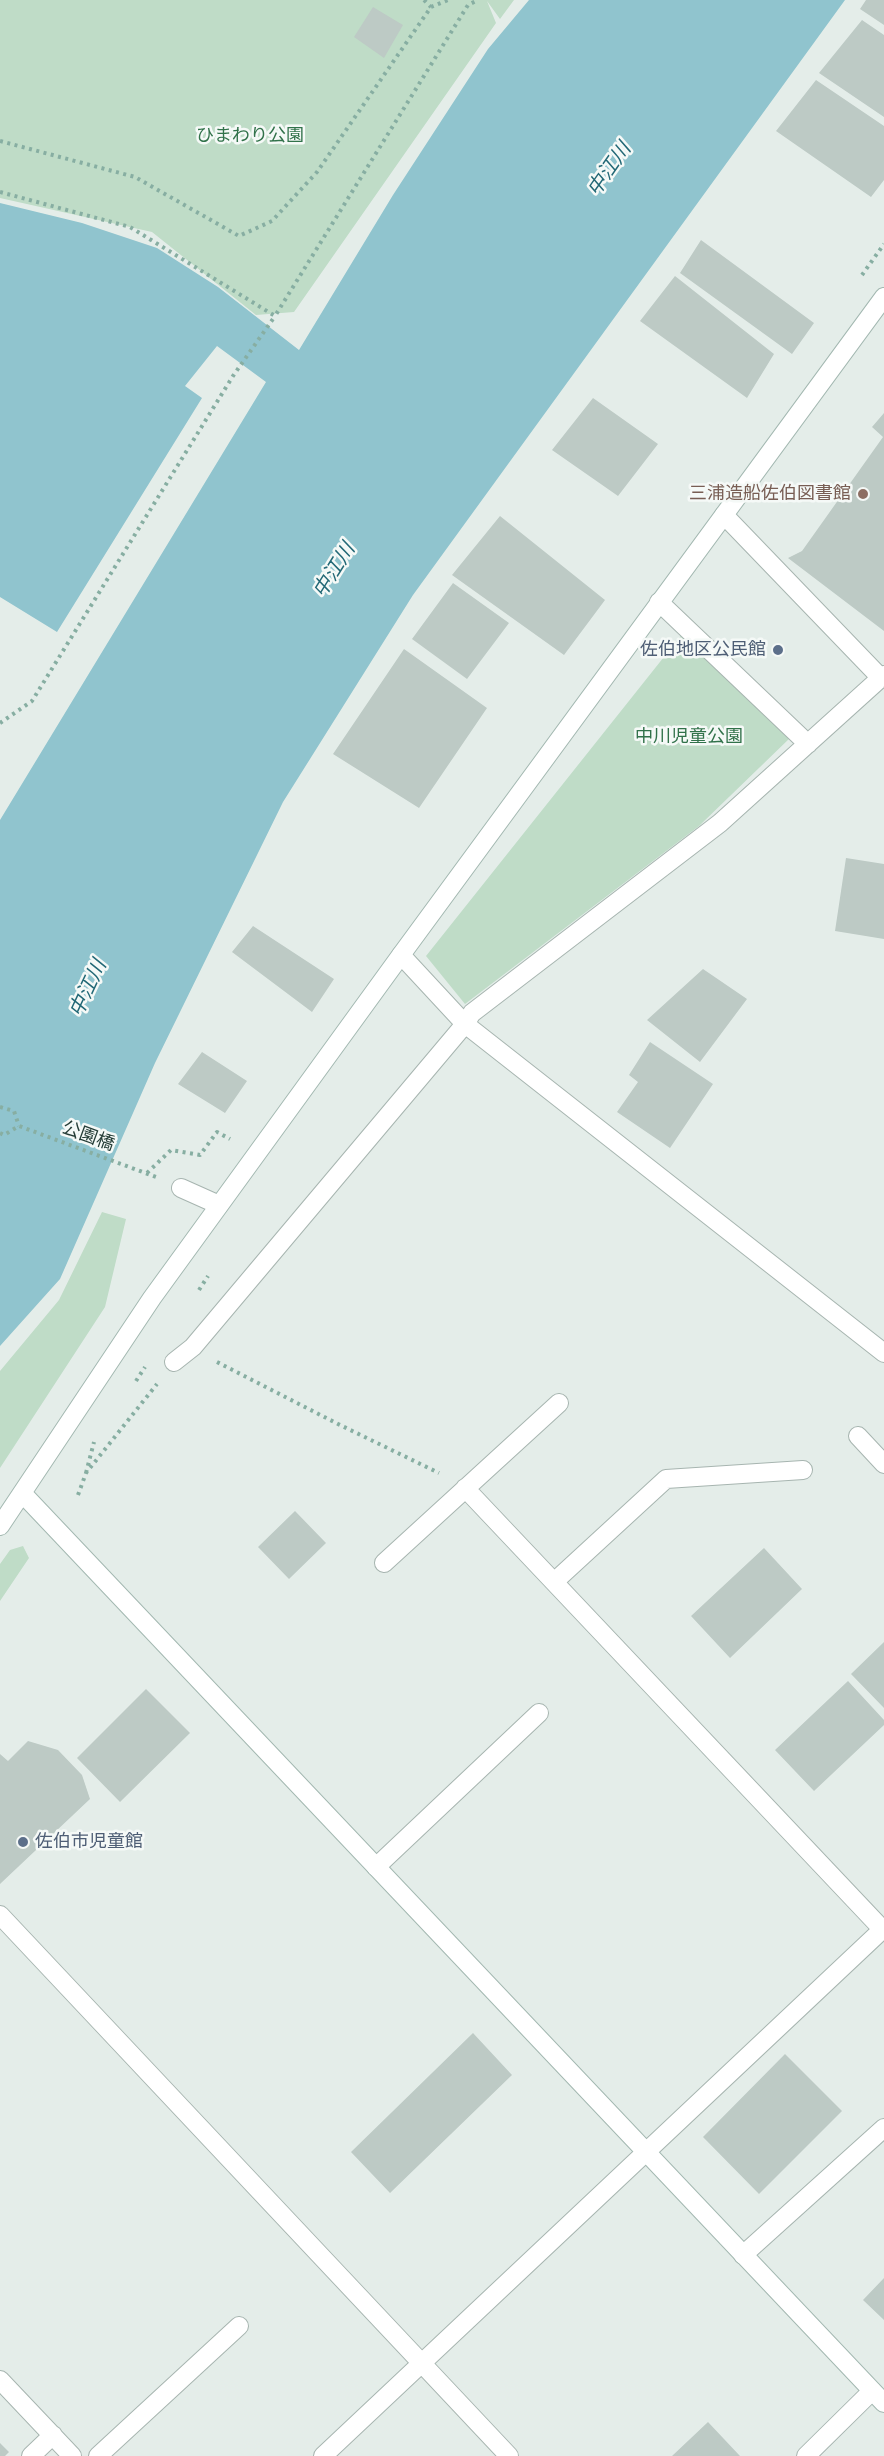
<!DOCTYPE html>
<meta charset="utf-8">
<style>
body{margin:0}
canvas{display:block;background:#e4ede9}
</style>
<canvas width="884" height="2456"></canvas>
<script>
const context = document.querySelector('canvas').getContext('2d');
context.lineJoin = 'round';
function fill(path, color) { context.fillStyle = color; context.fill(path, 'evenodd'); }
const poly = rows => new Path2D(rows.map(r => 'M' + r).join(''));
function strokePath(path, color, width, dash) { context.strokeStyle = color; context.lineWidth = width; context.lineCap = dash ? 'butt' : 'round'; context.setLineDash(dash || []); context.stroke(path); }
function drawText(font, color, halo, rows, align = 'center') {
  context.font = font + ' "Sofia Sans Condensed","Noto Sans JP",sans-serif'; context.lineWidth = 5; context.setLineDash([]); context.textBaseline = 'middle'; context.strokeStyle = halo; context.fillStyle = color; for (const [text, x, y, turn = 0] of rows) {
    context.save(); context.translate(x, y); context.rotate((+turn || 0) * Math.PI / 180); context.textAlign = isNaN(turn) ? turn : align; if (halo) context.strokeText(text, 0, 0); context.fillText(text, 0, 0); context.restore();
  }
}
fill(poly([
 [0,0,514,0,500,19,487,1,496,23,294,312,256,315,152,232,0,198],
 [683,633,790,738,699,826,465,1004,426,956],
 [102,1212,126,1219,105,1307,0,1468,0,1371,59,1300],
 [23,1546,29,1558,0,1601,0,1564,10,1550]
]), '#bfdcc7');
fill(poly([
 [529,0,845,0,413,595,283,802,155,1063,60,1279,0,1346,0,820,266,382,217,346,185,386,202,398,57,632,0,597,0,203,82,223,157,248,218,287,299,350,393,195,488,49]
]), '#90c4ce');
fill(poly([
 [866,0,884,0,884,25,860,9],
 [373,7,403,25,384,58,354,37],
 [862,20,884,35,884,117,819,73],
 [816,80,884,126,884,180,871,197,776,131],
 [701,240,814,323,792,354,680,273],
 [675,276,774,354,747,398,640,321],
 [593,398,658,444,618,496,552,450],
 [884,413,884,631,788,558,802,551,883,437,872,427],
 [500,516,605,600,564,655,452,575],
 [453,583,509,623,467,679,412,639],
 [404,649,487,708,419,808,333,754],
 [846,858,884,864,884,939,835,931],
 [253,926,334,979,312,1012,232,952],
 [703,969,747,999,700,1062,647,1020],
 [650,1042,713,1084,670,1148,617,1112,638,1082,629,1075],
 [202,1052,247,1081,225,1113,178,1084],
 [295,1511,326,1543,289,1579,258,1547],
 [764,1548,802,1589,730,1658,691,1616],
 [884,1642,884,1708,851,1674],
 [848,1681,884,1720,884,1725,814,1791,775,1750],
 [146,1689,190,1733,120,1802,77,1758],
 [28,1741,58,1750,82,1775,90,1799,0,1884,0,1754,8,1761],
 [473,2033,512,2075,390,2193,351,2152],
 [785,2054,842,2111,759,2194,703,2137],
 [884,2278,884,2320,863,2300],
 [708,2422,740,2456,672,2456],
 [0,2443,9,2452,5,2456,0,2456]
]), '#bdcac5');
const street = poly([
 [724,515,881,678],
 [659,602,808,744],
 [401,955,465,1024,884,1353],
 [181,1188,219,1205],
 [174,1362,193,1347,465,1024,472,1013,720,823,884,675],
 [858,1436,884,1464],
 [465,1488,884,1931],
 [384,1563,559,1403],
 [554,1582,666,1479,803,1470],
 [376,1867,539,1713],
 [0,1915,509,2456],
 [743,2255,884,2128],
 [0,2380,72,2456],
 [31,2456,53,2435],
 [98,2456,239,2326],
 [323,2456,884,1928],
 [806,2456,872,2391]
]);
const secondary = poly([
 [23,1494,884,2403],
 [0,1526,152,1298,401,955,884,297]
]);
strokePath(street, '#a7b5b0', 20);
strokePath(secondary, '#a3b8b1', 20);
strokePath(poly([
 [424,0,431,7],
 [0,141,135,177,239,236,272,221,317,172,431,7,448,0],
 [0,192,130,227,275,316,468,5,478,0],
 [862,275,884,244],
 [0,723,32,701,233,376,275,316],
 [0,1107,14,1111,19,1126],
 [0,1133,4,1135,19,1126,156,1177],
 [147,1173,171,1150,200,1155,217,1132,230,1139],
 [199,1290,208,1276],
 [217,1362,338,1424,439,1473],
 [136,1381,145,1367],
 [86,1473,94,1442],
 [78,1495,86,1473,157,1384]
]), '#87aea2', 4, [3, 4.5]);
strokePath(street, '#fff', 18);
strokePath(secondary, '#fff', 18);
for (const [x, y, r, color] of [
 [863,494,6,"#8d6e63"],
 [778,650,6,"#5c6f8a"],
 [23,1842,6,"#5c6f8a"]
]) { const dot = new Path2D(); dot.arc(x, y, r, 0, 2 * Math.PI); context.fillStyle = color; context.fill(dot); strokePath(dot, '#f5f9f7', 2); }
drawText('18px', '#31724a', '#f5f9f7', [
 ["ひまわり公園",250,136],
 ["中川児童公園",689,737]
]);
drawText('18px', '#785e54', '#f5f9f7', [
 ["三浦造船佐伯図書館",851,494]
], 'right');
drawText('18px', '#4e5e75', '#f5f9f7', [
 ["佐伯地区公民館",766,650],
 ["佐伯市児童館",35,1842,"left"]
], 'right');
drawText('18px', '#253d37', '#f5f9f7', [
 ["公園橋",88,1137,20]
]);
drawText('italic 20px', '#226876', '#f5f9f7', [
 ["中江川",610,170,-55],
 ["中江川",335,571,-58],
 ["中江川",89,989,-65]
]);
</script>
